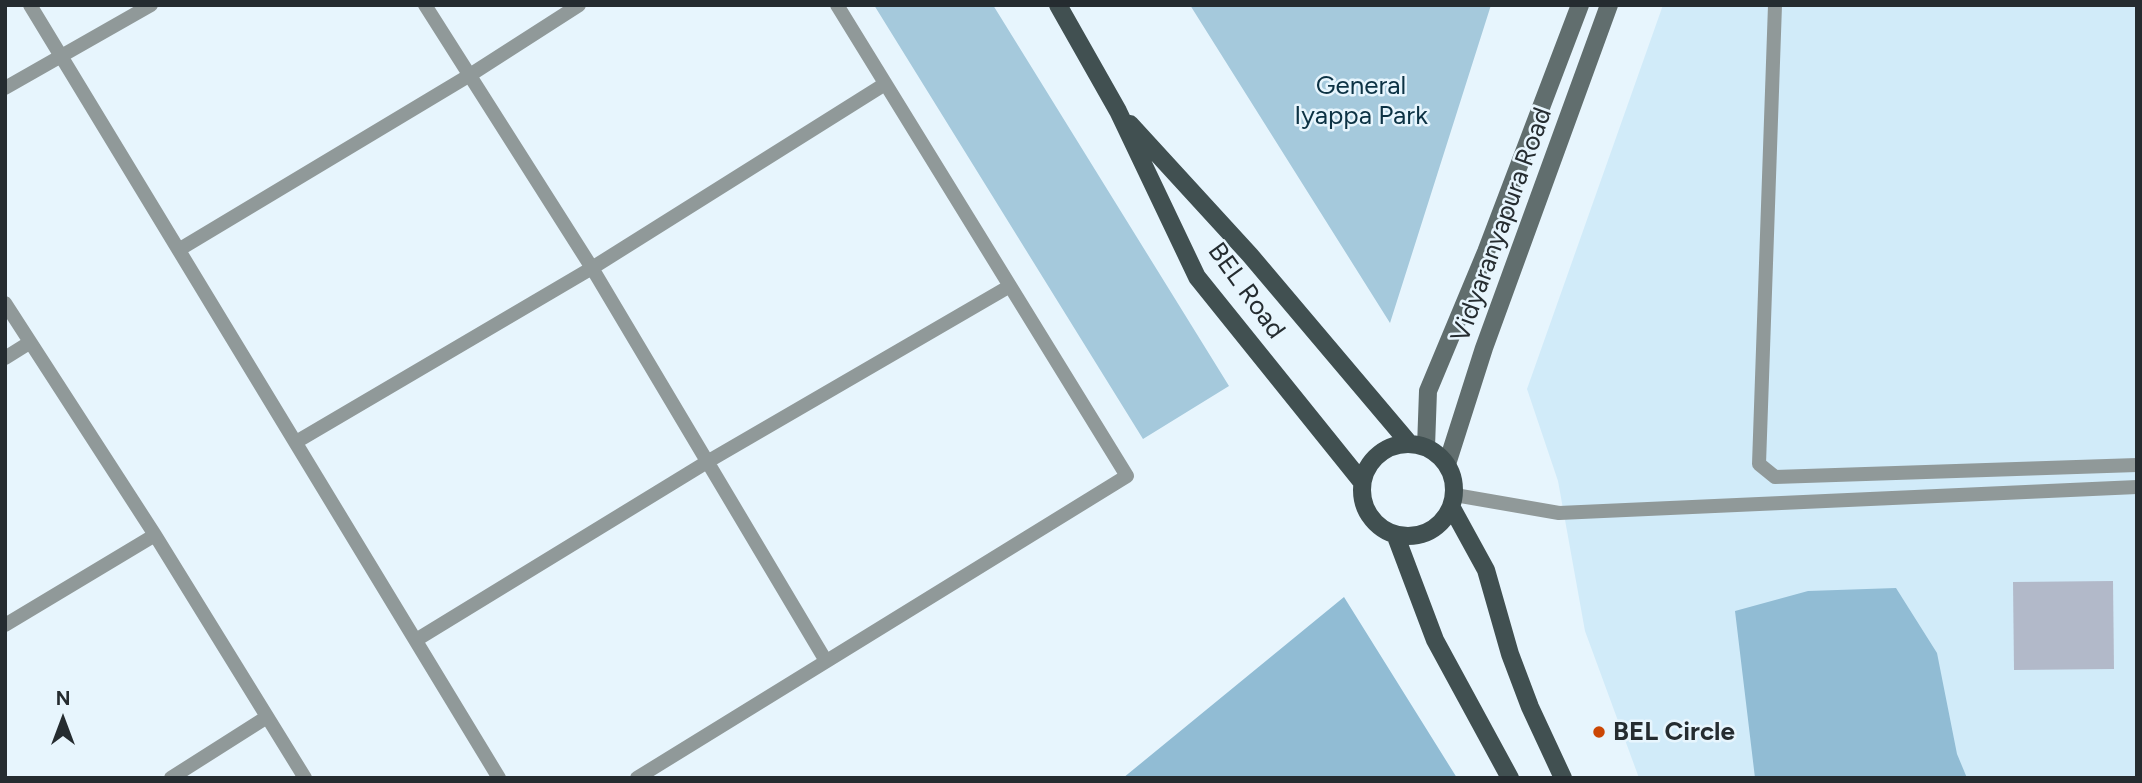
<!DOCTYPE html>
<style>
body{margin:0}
#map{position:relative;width:2142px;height:783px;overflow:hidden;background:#e7f5fd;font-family:Figtree,sans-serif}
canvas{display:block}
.frame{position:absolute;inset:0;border:7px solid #252c30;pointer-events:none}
.north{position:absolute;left:28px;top:685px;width:70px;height:70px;-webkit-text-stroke:5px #e7f5fd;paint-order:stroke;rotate:0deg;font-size:19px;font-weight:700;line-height:28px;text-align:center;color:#252c30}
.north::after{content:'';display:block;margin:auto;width:24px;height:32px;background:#252c30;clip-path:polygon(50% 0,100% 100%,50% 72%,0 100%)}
</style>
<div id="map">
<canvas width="2142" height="783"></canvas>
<div class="frame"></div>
<div class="north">N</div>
</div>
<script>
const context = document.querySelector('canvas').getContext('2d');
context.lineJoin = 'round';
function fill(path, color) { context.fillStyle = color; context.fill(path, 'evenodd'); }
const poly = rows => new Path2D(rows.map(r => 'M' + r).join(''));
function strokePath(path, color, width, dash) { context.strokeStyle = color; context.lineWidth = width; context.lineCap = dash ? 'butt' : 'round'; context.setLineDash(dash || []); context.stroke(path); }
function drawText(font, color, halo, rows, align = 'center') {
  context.font = font + ' Figtree,sans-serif'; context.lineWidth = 5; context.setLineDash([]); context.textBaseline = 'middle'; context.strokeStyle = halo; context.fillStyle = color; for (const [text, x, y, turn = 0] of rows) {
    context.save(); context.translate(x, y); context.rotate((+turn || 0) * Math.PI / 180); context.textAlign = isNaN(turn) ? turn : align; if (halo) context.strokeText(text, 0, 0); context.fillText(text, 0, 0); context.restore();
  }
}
fill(poly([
 [1663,5,2137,5,2137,778,1639,778,1585,631,1558,481,1527,389]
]), '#d1ebf9');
fill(poly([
 [874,5,993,5,1229,386,1143,439],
 [1190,5,1491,5,1390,323]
]), '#a5c9dc');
fill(poly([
 [1896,588,1937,653,1957,754,1967,778,1755,778,1735,611,1808,591],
 [1344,597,1457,778,1123,778]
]), '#91bcd4');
fill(poly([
 [2113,581,2114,669,2014,670,2013,582]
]), '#b2b9c9');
strokePath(poly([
 [30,5,499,778],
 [425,5,592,268,826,661],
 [1775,5,1759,464,1775,477,2137,465],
 [5,88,151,5],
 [180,249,470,75,579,5],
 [5,303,155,535,305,778],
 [5,358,29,343],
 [296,442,592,268,885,84],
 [1455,495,1559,513,2137,487],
 [5,625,155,535],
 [416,640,707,462,1010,286],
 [171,778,267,717],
 [637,778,1127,476,837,5]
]), '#909999', 14);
strokePath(poly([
 [1426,447,1428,391,1486,252,1580,5],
 [1447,464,1484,348,1609,5]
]), '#616e6e', 18);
strokePath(poly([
 [1058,5,1118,111,1197,277,1362,482],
 [1130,124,1250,255,1409,443],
 '1362 490a46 46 0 1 1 92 0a46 46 0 1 1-92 0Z',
 [1452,508,1486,570,1510,654,1530,707,1563,778],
 [1395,534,1435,640,1510,778]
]), '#415051', 18);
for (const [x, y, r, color] of [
 [1599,732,7,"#cb4604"]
]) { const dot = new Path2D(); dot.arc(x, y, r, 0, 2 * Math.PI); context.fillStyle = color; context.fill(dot); strokePath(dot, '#e7f5fd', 2.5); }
drawText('26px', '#0c3244', '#e7f5fd', [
 ["General",1361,86],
 ["Iyappa Park",1361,116]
]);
drawText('26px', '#252c30', '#e7f5fd', [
 ["Vidyaranyapura Road",1502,225,-70],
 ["BEL Road",1246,291,54]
]);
drawText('bold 26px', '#252c30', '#e7f5fd', [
 ["BEL Circle",1613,732]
], 'left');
</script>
